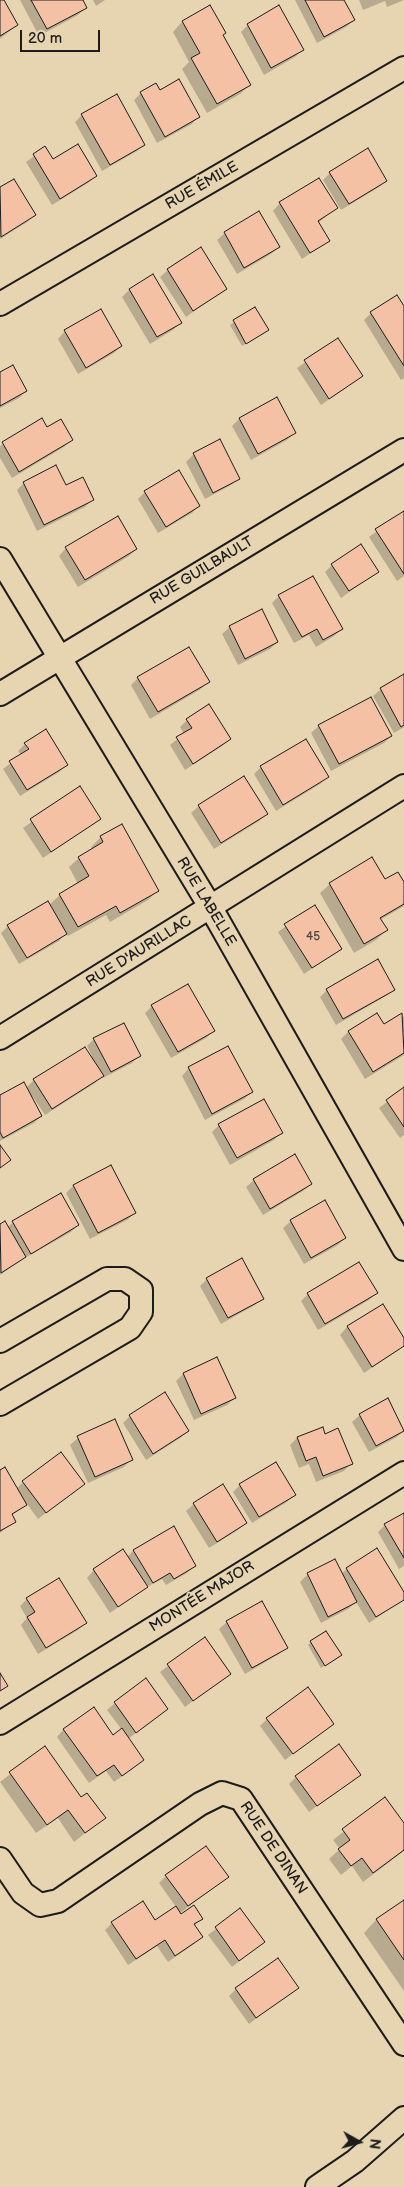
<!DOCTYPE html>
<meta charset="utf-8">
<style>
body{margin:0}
#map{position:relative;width:404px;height:2187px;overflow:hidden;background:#e7d5b2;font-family:"Balsamiq Sans",sans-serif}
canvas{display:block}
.north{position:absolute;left:334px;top:2117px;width:50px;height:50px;-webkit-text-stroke:4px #e7d5b2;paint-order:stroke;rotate:97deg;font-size:14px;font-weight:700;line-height:20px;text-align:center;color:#1c1c1c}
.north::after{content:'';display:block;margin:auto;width:18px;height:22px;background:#1c1c1c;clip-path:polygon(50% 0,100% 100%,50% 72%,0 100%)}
.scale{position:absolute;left:20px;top:30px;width:80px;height:22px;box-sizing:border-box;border:2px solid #1c1c1c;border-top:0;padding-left:6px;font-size:15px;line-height:18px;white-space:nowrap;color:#1c1c1c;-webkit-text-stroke:4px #e7d5b2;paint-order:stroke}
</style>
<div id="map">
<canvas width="404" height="2187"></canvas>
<div class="north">N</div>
<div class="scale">20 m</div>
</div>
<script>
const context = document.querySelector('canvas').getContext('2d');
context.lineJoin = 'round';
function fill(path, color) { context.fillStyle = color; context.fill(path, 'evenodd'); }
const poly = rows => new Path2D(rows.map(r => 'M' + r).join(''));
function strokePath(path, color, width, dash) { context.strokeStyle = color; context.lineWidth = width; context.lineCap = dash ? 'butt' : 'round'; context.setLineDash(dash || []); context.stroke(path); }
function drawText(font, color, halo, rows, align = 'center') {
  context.font = font + ' "Balsamiq Sans",sans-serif'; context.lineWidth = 4; context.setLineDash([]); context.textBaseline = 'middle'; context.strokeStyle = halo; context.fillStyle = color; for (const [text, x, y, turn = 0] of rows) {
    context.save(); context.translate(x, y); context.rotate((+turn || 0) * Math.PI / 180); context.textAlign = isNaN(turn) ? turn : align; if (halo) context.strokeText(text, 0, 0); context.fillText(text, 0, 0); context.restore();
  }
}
fill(poly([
 [0,0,2,0,17,25,0,39],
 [20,0,81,0,85,8,78,15,39,36],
 [93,0,105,0,96,6],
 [295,0,343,0,354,20,346,27,317,43],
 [359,0,404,0,387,7,385,1,363,10],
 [210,7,222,36,250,85,240,94,207,113,182,69,189,62,173,32,182,22],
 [248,25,302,50,295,57,264,75,241,32],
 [159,92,199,116,192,124,157,143,134,100,141,93],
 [82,115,144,144,137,151,102,171,75,122],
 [45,148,53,161,96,176,88,183,52,205,26,162],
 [330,173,386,180,379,187,341,210,323,180],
 [318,180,336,208,318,223,328,241,302,259,273,211,280,203],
 [14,181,34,215,27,222,0,239,0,189],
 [225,233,279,247,271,254,237,274,217,240],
 [168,270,225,289,186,317,160,277],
 [129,290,180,323,173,330,150,344,122,297],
 [255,308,268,330,242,346,230,325],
 [404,309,404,378,401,380,364,320,371,313],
 [65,331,121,346,114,353,78,374,58,339],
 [338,339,362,376,321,405,297,368],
 [0,373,26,391,19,398,0,408],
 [276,399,294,433,287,440,251,460,232,426,239,419],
 [42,420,47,429,71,440,64,447,12,478,0,458,0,446],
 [219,441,239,478,231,485,205,499,186,462,193,455],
 [24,483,66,487,92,500,85,507,37,531,17,490],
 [145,492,199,506,192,513,158,533,138,499],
 [404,512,404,576,397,581,369,537],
 [66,548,136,549,129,556,78,587,59,556],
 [332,565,377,572,341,598,325,572],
 [279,596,342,629,334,636,316,647,309,635,294,643,272,603],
 [230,627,277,642,270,649,238,665,222,634],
 [404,675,404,727,394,733,373,696,381,689],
 [138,678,208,682,201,689,150,719,131,685],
 [187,720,229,739,222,746,185,770,170,745,184,734,180,727],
 [319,726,391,736,384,743,331,771,311,733],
 [25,744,66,765,59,772,20,796,3,769,21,755,18,751],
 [261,767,327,777,320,784,276,811,254,774],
 [244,778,266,814,259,821,214,849,191,813,199,806],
 [79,788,99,819,43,858,23,828],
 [101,837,158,890,148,900,110,922,106,915,68,936,66,933,59,941,19,964,1,933,8,926,48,903,49,905,60,895,78,884,69,867,79,858,93,850,91,847],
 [384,881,404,881,404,906,380,920,386,930,376,940,354,953,320,893,330,884],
 [314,906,341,949,304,974,278,932],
 [394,989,386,996,336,1025,320,997,327,990],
 [152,1006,213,1031,206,1038,171,1058,145,1013],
 [402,1014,404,1018,404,1055,365,1079,341,1039,348,1032,377,1015,383,1026],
 [94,1039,139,1056,132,1063,103,1078,102,1076,95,1083,45,1115,33,1097,31,1098,41,1116,34,1123,0,1141,0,1096,26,1088,34,1080,92,1056,87,1046],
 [189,1068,252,1092,244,1099,205,1120,182,1076],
 [404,1089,404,1135,400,1138,379,1108],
 [219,1125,281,1133,274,1140,230,1165,212,1132],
 [111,1167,135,1213,127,1220,90,1239,66,1193,73,1186],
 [254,1180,311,1184,303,1191,263,1215,246,1187],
 [324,1202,345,1238,338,1245,304,1264,283,1228,291,1221],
 [13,1222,78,1225,71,1232,23,1259,0,1275,0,1225,4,1223,7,1228],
 [207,1279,262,1298,255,1305,221,1324,200,1286],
 [376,1293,369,1300,318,1330,301,1301,308,1294],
 [382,1305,404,1340,404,1346,364,1373,340,1335,347,1327],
 [183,1374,235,1398,227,1405,194,1420,176,1381],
 [388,1400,404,1430,397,1437,369,1452,352,1422,360,1415],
 [130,1416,187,1431,180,1438,146,1460,123,1423],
 [114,1421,131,1459,124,1467,88,1483,70,1445,78,1438],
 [325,1435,351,1463,344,1471,316,1482,309,1464,299,1468,290,1445,297,1438],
 [0,1472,16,1489,23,1482,83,1484,38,1519,27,1504,11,1516,14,1522,0,1533],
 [240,1485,294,1495,287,1502,252,1523,233,1492],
 [194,1504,245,1523,238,1530,209,1548,186,1511],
 [404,1514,404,1566,399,1569,378,1532,385,1525],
 [134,1550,194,1566,187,1573,166,1585,162,1579,145,1588,110,1613,87,1578,94,1570,127,1557],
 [335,1561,341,1574,347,1569,404,1594,404,1599,369,1623,356,1602,348,1609,321,1623,300,1582,308,1574],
 [27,1599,85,1623,78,1630,38,1654,21,1625,27,1618,20,1606],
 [227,1622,286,1647,279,1654,245,1674,219,1629],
 [205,1639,229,1673,185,1707,160,1672],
 [311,1642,340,1655,321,1668,308,1645],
 [115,1703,167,1709,128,1739,142,1760,135,1767,114,1782,106,1771,89,1783,57,1737,64,1729,112,1736,122,1730,107,1710],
 [267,1719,332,1724,285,1760,260,1726],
 [44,1748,81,1799,104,1818,74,1842,58,1818,36,1833,0,1782],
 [359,1775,309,1812,289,1784,296,1777],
 [385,1799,404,1825,404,1851,363,1882,352,1866,341,1875,329,1859,340,1849,333,1840],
 [166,1876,227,1877,179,1914,202,1918,194,1926,201,1937,194,1944,168,1962,157,1946,128,1965,105,1930,112,1923,155,1922,176,1907,159,1883],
 [404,1901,404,1991,364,1933,376,1920],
 [240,1910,263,1942,232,1967,208,1935],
 [297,1987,249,2024,229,1996,236,1989]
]), '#0003');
const building = poly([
 [0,0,4,0,18,25,0,36,0,0],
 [31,0,83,0,87,8,47,29,31,0],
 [305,0,344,0,355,20,324,37,305,0],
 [210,5,226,33,223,35,251,85,217,104,191,58,200,53,182,21,210,5],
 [279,5,304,50,271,68,247,24,279,5],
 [179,79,200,117,165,137,140,92,156,83,160,90,179,79],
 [117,94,145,145,110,165,81,114,117,94],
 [78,144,97,176,60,199,33,154,45,146,53,159,78,144],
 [368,148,387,181,349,204,329,172,368,148],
 [319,178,338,208,318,221,330,241,310,253,279,202,319,178],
 [14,179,36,215,1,237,0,187,14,179],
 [259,211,280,247,244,268,224,232,259,211],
 [201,247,227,289,193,311,167,269,201,247],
 [153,274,182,323,157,337,129,289,153,274],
 [397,295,404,306,404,366,370,312,397,295],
 [255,307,269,330,246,344,233,320,255,307],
 [101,309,122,346,86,368,64,330,101,309],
 [338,338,363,376,329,399,304,360,338,338],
 [13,365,27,391,0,406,0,372,13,365],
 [277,397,296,433,258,454,239,418,277,397],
 [42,418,47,427,61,419,73,440,19,472,2,442,42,418],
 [220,439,240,479,213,493,193,453,220,439],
 [56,465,66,485,83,477,94,500,44,525,23,482,56,465],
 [179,470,200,506,166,527,144,491,179,470],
 [404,511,404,574,375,529,404,511],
 [118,516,137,549,85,580,65,547,118,516],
 [361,544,379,572,349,591,331,564,361,544],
 [313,576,343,629,323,640,317,629,302,637,278,595,313,576],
 [262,609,278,642,245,659,229,626,262,609],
 [189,647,210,682,158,712,137,677,189,647],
 [404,674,404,725,401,727,380,688,404,674],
 [371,697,392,736,339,764,318,725,371,697],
 [209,704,231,739,193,764,176,737,192,728,186,719,209,704],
 [46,729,68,765,27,790,9,761,29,749,24,743,46,729],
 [306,739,329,777,283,805,260,766,306,739],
 [244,776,268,814,221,843,198,805,244,776],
 [80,786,101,819,51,852,30,819,80,786],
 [122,824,159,891,120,913,116,906,78,927,59,894,89,876,78,857,103,842,100,836,122,824],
 [372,857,385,879,398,872,404,882,404,904,380,918,388,930,364,944,329,883,372,857],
 [48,901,67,934,27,958,7,925,48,901],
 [315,905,342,949,312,968,284,924,315,905],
 [378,959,395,990,343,1019,326,989,378,959],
 [188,984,215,1031,178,1052,151,1005,188,984],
 [377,1013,384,1024,402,1013,404,1053,373,1072,348,1031,377,1013],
 [124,1023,141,1056,111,1072,93,1038,124,1023],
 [228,1046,253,1092,212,1114,188,1067,228,1046],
 [85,1047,104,1076,52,1109,33,1079,85,1047],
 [24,1082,42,1116,3,1138,0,1132,0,1095,24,1082],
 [404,1087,404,1127,386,1100,404,1087],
 [264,1099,283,1133,237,1158,218,1124,264,1099],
 [0,1145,11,1160,0,1168,0,1145],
 [295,1154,312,1184,270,1209,253,1179,295,1154],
 [111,1165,136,1213,98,1233,73,1185,111,1165],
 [61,1193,79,1225,31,1254,12,1221,61,1193],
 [325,1200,346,1238,311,1258,290,1220,325,1200],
 [5,1221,26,1257,1,1273,0,1224,5,1221],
 [242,1258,264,1299,228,1318,206,1278,242,1258],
 [359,1262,378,1293,325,1324,307,1293,359,1262],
 [383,1304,404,1338,404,1346,372,1367,347,1326,383,1304],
 [217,1357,236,1398,201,1414,183,1373,217,1357],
 [165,1392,189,1431,153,1454,129,1415,165,1392],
 [388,1398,404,1431,376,1446,359,1414,388,1398],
 [115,1419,133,1460,95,1477,77,1436,115,1419],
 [323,1427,325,1434,338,1428,353,1464,323,1476,316,1457,306,1461,297,1437,323,1427],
 [61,1452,85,1484,46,1513,22,1481,61,1452],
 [276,1462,296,1495,259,1517,239,1484,276,1462],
 [5,1467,27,1505,12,1514,16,1522,0,1531,0,1470,5,1467],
 [223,1484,247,1523,217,1542,193,1503,223,1484],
 [404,1513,404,1558,384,1524,404,1513],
 [174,1526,196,1566,174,1579,170,1573,153,1583,133,1550,174,1526],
 [377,1548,404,1592,404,1600,376,1617,346,1568,377,1548],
 [123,1549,148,1587,118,1607,93,1569,123,1549],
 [335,1559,357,1602,328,1617,307,1573,335,1559],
 [59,1578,87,1623,46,1648,27,1617,35,1612,26,1598,59,1578],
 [262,1601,288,1648,252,1668,226,1621,262,1601],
 [326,1631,342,1655,325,1666,310,1641,326,1631],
 [205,1637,231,1674,193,1701,167,1664,205,1637],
 [0,1673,8,1686,0,1691,0,1673],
 [146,1678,168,1709,136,1733,114,1702,146,1678],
 [308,1687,334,1724,293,1754,266,1718,308,1687],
 [94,1707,113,1735,122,1728,144,1760,122,1776,114,1765,97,1776,63,1729,94,1707],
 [339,1744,361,1775,317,1806,295,1776,339,1744],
 [45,1746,81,1797,87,1793,106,1818,85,1833,68,1810,47,1825,9,1772,45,1746],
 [385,1797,404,1823,404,1850,373,1873,362,1858,351,1866,338,1849,350,1840,342,1829,385,1797],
 [206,1846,229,1877,188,1906,165,1875,206,1846],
 [404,1900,404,1960,376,1919,404,1900],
 [143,1901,155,1920,176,1906,181,1914,194,1905,203,1919,194,1924,203,1937,175,1956,165,1940,136,1959,111,1922,143,1901],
 [240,1908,265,1942,239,1961,215,1927,240,1908],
 [278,1958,299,1988,256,2018,235,1988,278,1958]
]);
fill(building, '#f4c1a5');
strokePath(building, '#1c1c1c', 1);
const street = poly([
 [0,304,404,68],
 [0,559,211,908,404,1249],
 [0,694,404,450],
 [0,1038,404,786],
 [0,1341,107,1279,125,1279,141,1290,141,1312,130,1328,0,1404],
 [0,1723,404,1473],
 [0,1859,23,1893,40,1905,58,1901,200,1804,222,1793,241,1799,404,2044],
 [317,2187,355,2161,404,2118]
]);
strokePath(street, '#1c1c1c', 26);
strokePath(street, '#e7d5b2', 22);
drawText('12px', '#52453e', null, [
 ["45",313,937]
]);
drawText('15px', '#1c1c1c', '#e7d5b2', [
 ["RUE ÉMILE",202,186,-30],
 ["RUE GUILBAULT",202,571,-31],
 ["RUE LABELLE",206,902,59],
 ["RUE D'AURILLAC",139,952,-32],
 ["MONTÉE MAJOR",202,1597,-32],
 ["RUE DE DINAN",273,1848,56]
]);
</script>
